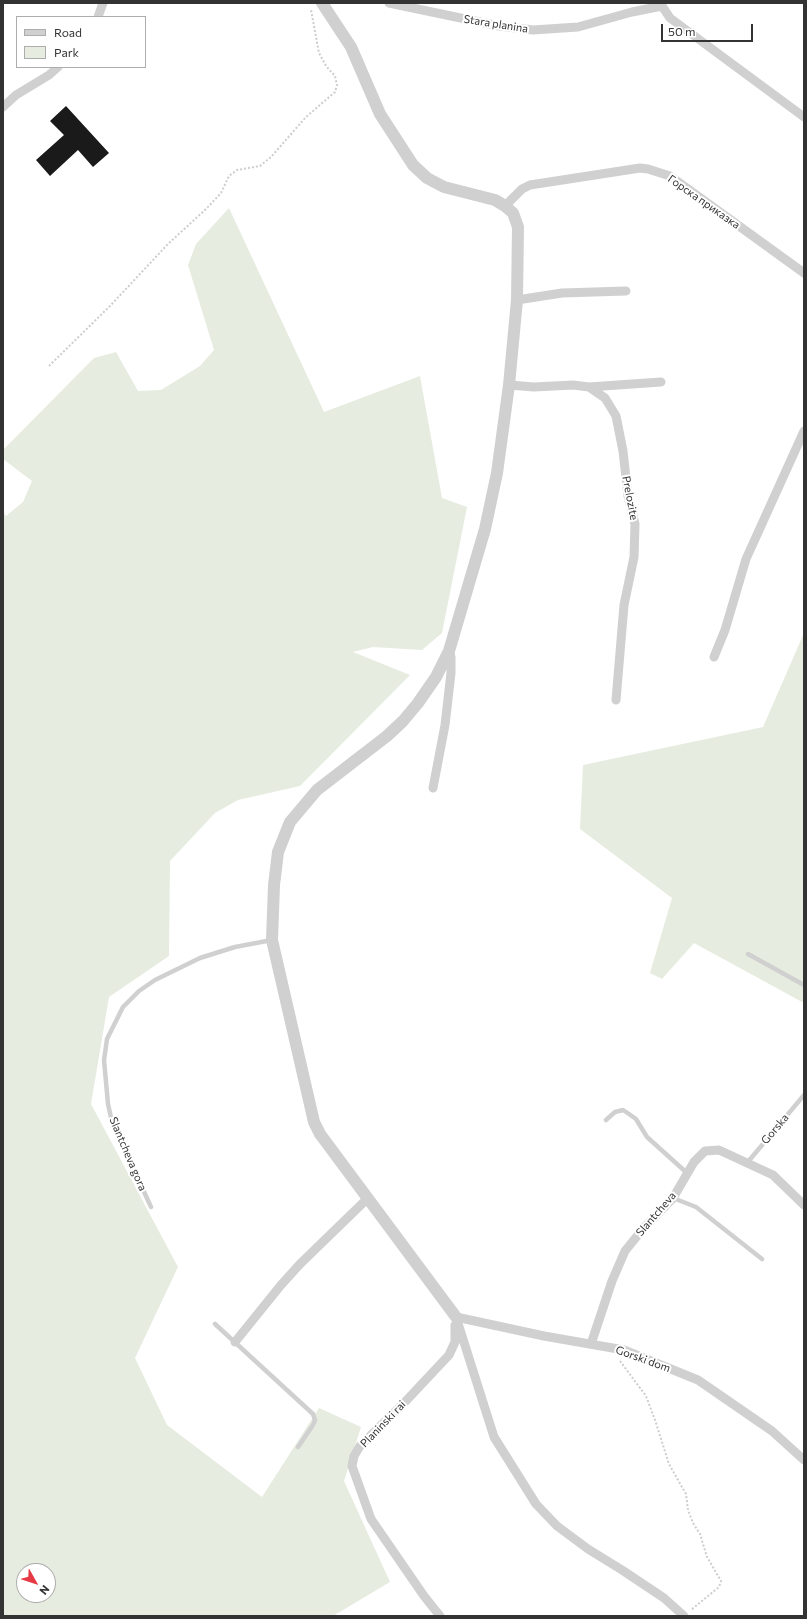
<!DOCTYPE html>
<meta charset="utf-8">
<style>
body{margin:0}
#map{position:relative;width:807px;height:1619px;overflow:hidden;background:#fff;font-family:Commissioner,sans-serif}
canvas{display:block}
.frame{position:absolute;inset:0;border:4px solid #333;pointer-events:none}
.legend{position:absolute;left:16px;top:16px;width:130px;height:52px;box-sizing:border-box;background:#fff;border:1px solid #adadad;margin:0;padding:5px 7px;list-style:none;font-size:12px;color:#333}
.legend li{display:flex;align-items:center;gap:8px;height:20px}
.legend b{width:20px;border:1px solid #adadad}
.north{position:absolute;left:16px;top:1563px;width:40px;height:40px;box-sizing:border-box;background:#fff;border:1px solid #adadad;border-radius:50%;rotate:129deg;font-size:11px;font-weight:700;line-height:16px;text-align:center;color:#333}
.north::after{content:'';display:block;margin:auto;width:14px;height:18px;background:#e63946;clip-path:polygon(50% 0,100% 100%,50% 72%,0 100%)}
.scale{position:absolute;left:661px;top:24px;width:92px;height:18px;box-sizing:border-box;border:2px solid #333;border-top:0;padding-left:5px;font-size:12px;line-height:14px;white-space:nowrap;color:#333;-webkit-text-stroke:3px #fff;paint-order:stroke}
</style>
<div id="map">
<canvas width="807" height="1619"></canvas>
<div class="frame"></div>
<ul class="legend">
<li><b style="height:5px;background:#d0d0d0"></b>Road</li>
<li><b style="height:11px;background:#e6ecdf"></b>Park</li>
</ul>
<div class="north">N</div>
<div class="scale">50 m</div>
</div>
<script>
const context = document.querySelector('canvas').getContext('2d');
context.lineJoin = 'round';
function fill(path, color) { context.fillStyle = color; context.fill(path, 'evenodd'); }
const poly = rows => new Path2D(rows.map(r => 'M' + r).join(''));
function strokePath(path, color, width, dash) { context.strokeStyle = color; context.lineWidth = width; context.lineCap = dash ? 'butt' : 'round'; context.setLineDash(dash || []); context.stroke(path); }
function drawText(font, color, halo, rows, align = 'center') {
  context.font = font + ' Commissioner,sans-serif'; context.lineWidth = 4; context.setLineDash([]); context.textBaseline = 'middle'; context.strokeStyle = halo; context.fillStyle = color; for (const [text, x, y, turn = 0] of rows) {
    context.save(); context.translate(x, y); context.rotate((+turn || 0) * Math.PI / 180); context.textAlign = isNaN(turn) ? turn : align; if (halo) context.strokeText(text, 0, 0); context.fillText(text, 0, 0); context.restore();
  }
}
fill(poly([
 [229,208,324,412,420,376,442,498,467,507,442,633,422,650,373,647,353,652,410,675,300,786,238,800,215,813,170,861,169,956,109,997,91,1104,178,1267,135,1358,167,1425,262,1497,319,1408,361,1427,344,1481,390,1582,333,1616,3,1616,3,512,6,516,23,502,32,481,3,459,3,450,94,358,116,352,138,391,161,390,200,366,214,350,188,265,196,244],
 [24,1571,48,1571,48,1595,24,1595],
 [804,633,804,1003,694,943,662,979,650,973,672,898,580,829,583,765,763,727]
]), '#e6ecdf');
fill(poly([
 [66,106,109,153,93,167,78,150,50,176,36,160,64,135,50,121]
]), '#1a1a1a');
strokePath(poly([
 [49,366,110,306,168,244,206,209,221,193,229,176,237,170,260,166,271,157,306,117,335,92,337,85,335,76,326,66,319,53,311,10],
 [620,1361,646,1396,655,1420,669,1464,686,1494,688,1510,693,1523,700,1534,707,1557,721,1581,719,1587,691,1610]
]), '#cdcdcd', 2, [2, 2]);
strokePath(poly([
 [748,954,804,985],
 [606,1120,615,1112,623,1110,629,1114,636,1119,647,1137,687,1173],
 [747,1163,804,1095],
 [673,1198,696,1207,762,1259],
 [151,1207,112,1122,108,1104,104,1060,107,1039,123,1007,139,991,155,980,200,958,235,947,272,940],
 [215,1324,313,1414,315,1420,313,1425,298,1447]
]), '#d0d0d0', 4.5);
strokePath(poly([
 [389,3,499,26,533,30,578,27,632,12,662,6],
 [662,6,670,18,804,117],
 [98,17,103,3],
 [3,107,16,95,49,75,58,67],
 [505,206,522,189,530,185,640,168,648,169,670,176,804,273],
 [517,300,562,293,626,291],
 [509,385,534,387,573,385,589,387,605,398,616,416,623,451,628,496,635,524,634,557,624,605,616,700],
 [589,387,661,382],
 [714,657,725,630,746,559,804,431],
 [433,788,445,725,451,673,451,657,449,651],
 [456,1317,494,1437,536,1504,557,1526,588,1549,622,1570,664,1598,684,1616],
 [456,1317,544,1336,624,1350,698,1380,772,1431,804,1460],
 [235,1342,281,1285,300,1264,368,1198],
 [591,1344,612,1281,625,1251,642,1230,673,1198,694,1162,705,1151,719,1150,773,1175,804,1205],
 [440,1616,424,1596,371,1519,352,1466,354,1456,360,1446,404,1403,449,1355,455,1342,455,1325]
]), '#d0d0d0', 9);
strokePath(poly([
 [322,3,351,47,380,114,413,165,427,178,444,187,495,200,505,206,513,213,518,227,517,300,509,385,497,473,485,529,449,651,436,677,418,703,403,721,387,736,317,790,290,822,278,852,274,885,272,940,314,1122,320,1134,456,1317]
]), '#d0d0d0', 12);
drawText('11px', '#333', '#fff', [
 ["Stara planina",496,24,9],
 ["Горска приказка",704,202,35],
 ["Prelozite",630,498,79],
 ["Gorska",775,1129,-50],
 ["Slantcheva gora",128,1154,67],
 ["Slantcheva",656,1214,-49],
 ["Gorski dom",643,1359,20],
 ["Planinski rai",383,1424,-46]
]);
</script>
